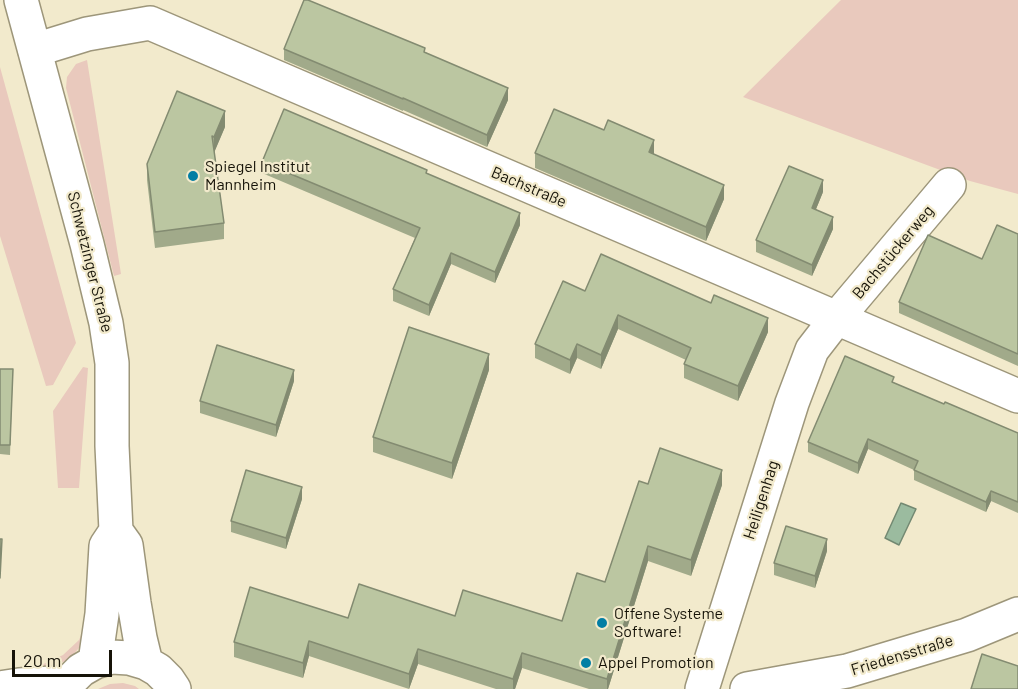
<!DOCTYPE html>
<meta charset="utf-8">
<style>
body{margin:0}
#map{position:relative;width:1018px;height:689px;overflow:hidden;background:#f2eacc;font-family:Barlow,sans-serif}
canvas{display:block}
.scale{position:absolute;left:12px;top:650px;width:100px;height:27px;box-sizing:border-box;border:3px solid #161308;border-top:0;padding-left:8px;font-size:18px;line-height:21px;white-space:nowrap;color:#161308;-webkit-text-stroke:4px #f2eacc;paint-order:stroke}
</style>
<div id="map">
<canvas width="1018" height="689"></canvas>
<div class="scale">20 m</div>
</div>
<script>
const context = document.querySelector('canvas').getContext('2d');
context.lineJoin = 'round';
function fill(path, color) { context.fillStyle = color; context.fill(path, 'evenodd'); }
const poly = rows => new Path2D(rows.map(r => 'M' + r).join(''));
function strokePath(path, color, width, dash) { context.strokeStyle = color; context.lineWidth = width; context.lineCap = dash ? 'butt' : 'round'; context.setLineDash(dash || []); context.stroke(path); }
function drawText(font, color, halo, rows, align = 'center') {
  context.font = font + ' Barlow,sans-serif'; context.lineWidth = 4.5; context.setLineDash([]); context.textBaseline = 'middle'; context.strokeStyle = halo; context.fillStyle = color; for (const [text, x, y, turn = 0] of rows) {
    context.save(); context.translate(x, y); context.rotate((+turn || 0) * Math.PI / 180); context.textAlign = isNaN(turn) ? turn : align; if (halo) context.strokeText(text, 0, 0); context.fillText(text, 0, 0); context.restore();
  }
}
fill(poly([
 [841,0,1018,0,1018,194,970,181,743,97],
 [87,60,121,274,114,276,66,88,67,77,76,64],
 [0,67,76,343,53,385,46,386,0,236],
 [83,367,88,368,79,488,58,488,53,411],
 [84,628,85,636,79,648,70,658,56,666,40,671,36,670,37,667,63,655,79,640],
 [123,683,135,686,139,689,98,689,110,684]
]), '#e9c9bd');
const water = poly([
 [901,503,916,509,899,545,885,538,901,503]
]);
fill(water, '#9bbb9f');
strokePath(water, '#738972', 1.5);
const minor = poly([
 [35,50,87,34,150,23,1018,396],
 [0,688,19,685,69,682],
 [702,689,792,403,812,350,836,319,949,185],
 [747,689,847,671,967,635,1018,614]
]);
const secondary = poly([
 [21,0,87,244,106,323,112,363,112,446,116,531,126,545,134,603,140,638,146,663],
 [95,662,102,614,106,546,116,531],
 [66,689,69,682,81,670,95,662,112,657,129,658,146,663,158,670,168,680,174,689]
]);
strokePath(minor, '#9d967a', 36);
strokePath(secondary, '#9d967a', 36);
strokePath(minor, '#fff', 33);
strokePath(secondary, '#fff', 33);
fill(poly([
 [284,49,425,52,508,100,487,147,403,110,403,111,284,60],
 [225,127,214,152,224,223,224,239,155,248,147,180,147,164],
 [535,153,654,155,724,199,706,241,535,168],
 [262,162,427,174,520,225,495,283,451,264,429,316,393,301,393,289,415,238,262,173],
 [823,192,816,209,833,229,812,276,756,252,756,240],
 [1018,234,1018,366,899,313,899,302,982,259],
 [585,291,768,332,738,401,684,378,684,364,686,360,618,329,601,369,577,358,570,374,535,358,535,344],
 [0,369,13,369,10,455,0,454],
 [489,370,452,479,373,452,373,437],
 [294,381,276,437,200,413,200,401],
 [894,383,944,404,1018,433,1018,513,991,501,986,512,914,480,914,470,868,449,858,474,808,452,808,442],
 [648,484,722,485,691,576,648,561,608,689,589,689,522,668,515,689,496,689,418,664,409,689,309,656,303,678,234,657,234,642,348,618,455,616,562,621,605,582],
 [302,499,286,549,231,532,231,521],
 [827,551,815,588,774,575,774,563]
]), '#a1aa8a');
fill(poly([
 [508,88,508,100,487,147,487,135],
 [225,111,225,127,214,153,214,137],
 [654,140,654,155,649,152],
 [823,180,823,192,812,219,812,208],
 [724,185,724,199,706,241,706,227],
 [520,213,520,225,495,283,495,272],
 [833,217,833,229,812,276,812,265],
 [451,253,451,264,429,316,429,305],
 [618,315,618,329,601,369,601,355],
 [768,318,768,332,738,401,738,386],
 [577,344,577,358,570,374,570,360],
 [489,354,489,370,452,479,452,463],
 [294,370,294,381,276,437,276,425],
 [868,439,868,449,858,474,858,463],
 [722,470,722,485,691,576,691,560],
 [302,487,302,499,286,549,286,538],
 [991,491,991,501,986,512,986,502],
 [827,539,827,551,815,588,815,576],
 [648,546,648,561,608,689,607,689,607,679],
 [309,641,309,656,303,678,303,663],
 [418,649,418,664,409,689,409,674],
 [522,653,522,668,515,689,513,689,513,679]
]), '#838b71');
const building = poly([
 [304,0,308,0,425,48,424,52,508,88,487,135,403,98,403,99,284,49,304,0],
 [177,91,225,111,214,137,212,136,224,223,155,232,147,164,177,91],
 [284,109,427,170,426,173,520,213,495,272,451,253,429,305,393,289,420,228,262,162,284,109],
 [554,109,604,130,608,120,654,140,649,152,724,185,706,227,535,153,554,109],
 [789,166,823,180,812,208,833,217,812,265,756,240,789,166],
 [997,225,1018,234,1018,354,899,302,928,235,982,259,997,225],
 [601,254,711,303,714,295,768,318,738,386,684,364,691,348,618,315,601,355,577,344,570,360,535,344,563,281,585,291,601,254],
 [409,327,489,354,452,463,373,437,409,327],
 [217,345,294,370,276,425,200,401,217,345],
 [845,356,894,377,892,382,944,404,945,402,1018,433,1018,502,991,491,986,502,914,470,918,461,868,439,858,463,808,442,845,356],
 [0,369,13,369,10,445,0,445,0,369],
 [660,448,722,470,691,560,648,546,607,679,522,653,513,679,418,649,409,674,309,641,303,663,234,642,250,587,348,618,359,584,455,616,463,590,562,621,577,573,605,582,639,481,648,484,660,448],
 [246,470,302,487,286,538,231,521,246,470],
 [786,526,827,539,815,576,774,563,786,526],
 [0,539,2,539,0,578,0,539],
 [982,654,1018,666,1018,689,971,689,982,654]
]);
fill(building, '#bbc6a1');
strokePath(building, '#838b71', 1.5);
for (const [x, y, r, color] of [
 [193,176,6,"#037ea4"],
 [602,623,6,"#037ea4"],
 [586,663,6,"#037ea4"]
]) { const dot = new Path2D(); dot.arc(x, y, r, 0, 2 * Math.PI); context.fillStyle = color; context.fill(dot); strokePath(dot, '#f2eacc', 2); }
drawText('16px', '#161308', '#f2eacc', [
 ["Spiegel Institut",205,167],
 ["Mannheim",205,185],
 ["Offene Systeme",614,614],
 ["Software!",614,632],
 ["Appel Promotion",598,663]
], 'left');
drawText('16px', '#161308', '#f2eacc', [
 ["Bachstraße",529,187,23],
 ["Bachstückerweg",893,252,-50],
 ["Schwetzinger Straße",90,262,76],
 ["Heiligenhag",761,500,-72],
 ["Friedensstraße",902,655,-17]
]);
</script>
